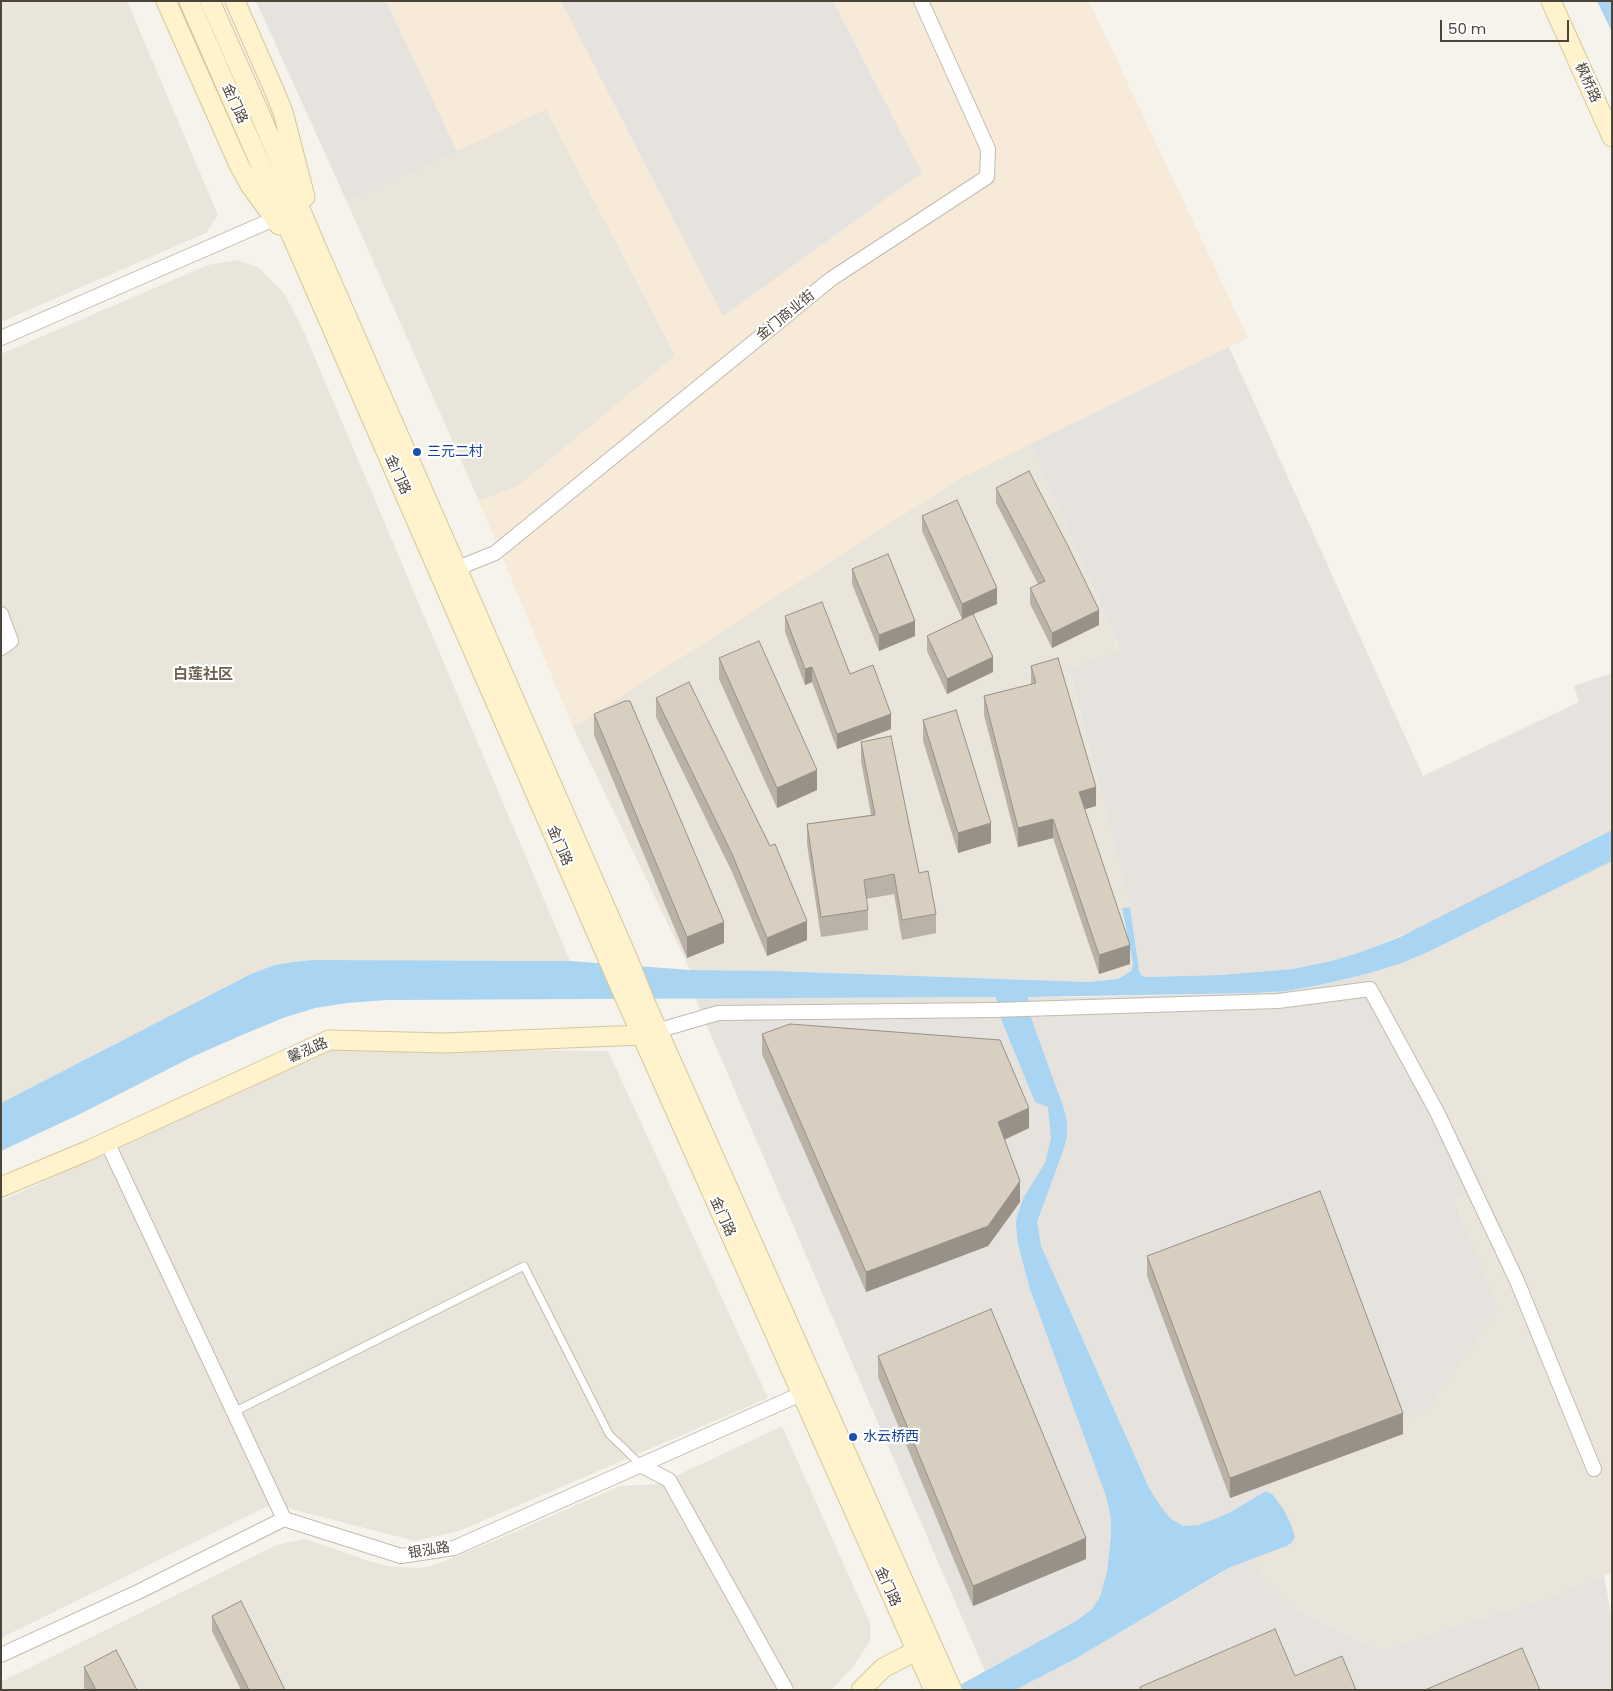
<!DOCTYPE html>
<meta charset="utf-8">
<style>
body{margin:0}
#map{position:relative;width:1613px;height:1691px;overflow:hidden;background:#f6f3ec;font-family:Poppins,sans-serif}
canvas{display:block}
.frame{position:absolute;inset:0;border:2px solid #4b4439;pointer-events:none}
.scale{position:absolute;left:1440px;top:20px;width:129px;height:22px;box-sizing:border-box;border:2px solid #4b4439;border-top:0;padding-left:6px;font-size:15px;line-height:18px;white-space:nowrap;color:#4b4439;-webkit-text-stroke:4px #fff;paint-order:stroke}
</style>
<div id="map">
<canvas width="1613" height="1691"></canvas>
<div class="frame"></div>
<div class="scale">50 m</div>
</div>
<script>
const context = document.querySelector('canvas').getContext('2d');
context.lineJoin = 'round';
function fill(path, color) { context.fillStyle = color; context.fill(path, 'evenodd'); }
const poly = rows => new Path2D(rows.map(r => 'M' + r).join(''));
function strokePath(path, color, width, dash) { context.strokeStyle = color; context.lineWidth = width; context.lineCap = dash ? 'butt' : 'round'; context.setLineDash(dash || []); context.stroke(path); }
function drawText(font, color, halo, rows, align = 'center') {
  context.font = font + ' Poppins,"Noto Sans SC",sans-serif'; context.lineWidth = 4.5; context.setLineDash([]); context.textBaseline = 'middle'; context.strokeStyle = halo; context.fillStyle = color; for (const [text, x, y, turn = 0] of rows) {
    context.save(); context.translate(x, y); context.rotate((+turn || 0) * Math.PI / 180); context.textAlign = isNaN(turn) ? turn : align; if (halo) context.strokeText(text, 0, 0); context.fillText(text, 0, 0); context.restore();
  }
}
fill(poly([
 [1,1,127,1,218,215,206,233,1,322],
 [546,109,676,356,518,486,479,501,347,202],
 [238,260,259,268,283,292,301,325,570,961,313,960,293,962,251,974,1,1103,1,354,208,265],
 [1030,444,1121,653,1069,670,1130,907,1122,908,1133,964,1131,971,1118,979,1088,982,775,971,690,970,573,727,960,478],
 [1612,861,1612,1572,1547,1598,1382,1649,1341,1633,1300,1612,1286,1600,1267,1581,1252,1559,1282,1548,1272,1494,1266,1491,1269,1474,1497,1309,1454,1197,1484,1183,1370,973,1402,963,1428,952],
 [335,1048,608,1051,768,1398,459,1531,415,1541,272,1504,1,1638,1,1201],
 [782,1426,870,1623,870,1641,853,1667,831,1690,1,1690,1,1682,276,1545,305,1539,369,1561,393,1567,420,1568,432,1566,494,1541,620,1486,659,1484]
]), '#eae5da');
fill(poly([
 [386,1,561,1,723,316,922,173,833,1,1089,1,1248,338,960,478,573,727,479,501,518,486,676,355,546,109,457,151]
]), '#f7ead8');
fill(poly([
 [256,1,386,1,457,151,347,202],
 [561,1,833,1,922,173,723,316],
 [1229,347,1423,776,1579,702,1574,686,1612,673,1612,830,1424,926,1358,953,1330,961,1293,969,1220,975,1147,977,1141,975,1139,970,1130,907,1069,669,1121,652,1030,444],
 [1370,973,1484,1183,1454,1198,1498,1309,1424,1413,1269,1474,1266,1491,1234,1510,1252,1559,1267,1581,1286,1600,1300,1612,1341,1633,1382,1649,1547,1598,1604,1575,1612,1620,1612,1690,1015,1690,1075,1659,1233,1566,1199,1525,1076,1621,985,1671,695,998,1087,997,1254,993,1287,991,1329,983]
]), '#e6e2dd');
fill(poly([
 [1597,1,1612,1,1612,32],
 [1612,830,1612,861,1428,952,1402,963,1370,973,1329,983,1287,991,1254,993,1028,997,1030,1015,1064,1109,1067,1123,1067,1136,1064,1148,1037,1222,1041,1246,1149,1488,1161,1507,1171,1519,1183,1526,1199,1525,1227,1514,1266,1491,1272,1494,1284,1510,1292,1527,1295,1537,1292,1542,1287,1546,1233,1566,1220,1573,1075,1659,1015,1690,951,1690,1076,1621,1092,1609,1100,1597,1107,1572,1111,1536,1111,1518,1106,1496,1030,1289,1018,1244,1016,1224,1017,1216,1024,1197,1045,1163,1051,1139,1048,1107,1035,1102,1001,1019,996,997,387,1000,347,1003,315,1008,283,1018,242,1035,192,1057,82,1113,1,1151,1,1103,251,974,275,965,293,962,313,960,570,961,690,970,775,971,1088,982,1118,979,1131,971,1133,964,1122,908,1130,907,1139,970,1141,975,1147,977,1220,975,1293,969,1331,961,1358,953,1400,937]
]), '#a9d4f2');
const lane = poly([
 [234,1412,524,1266,609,1434,642,1466]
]);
const street = poly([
 [1,338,274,219],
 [448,572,495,553,831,279,987,177,988,149,921,1],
 [1,614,11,641,1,648],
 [650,1033,718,1013,993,1010,1278,1001,1370,989,1437,1112,1517,1281,1594,1469],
 [107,1142,284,1519],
 [642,1466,669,1480,786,1690],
 [1,1655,140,1591,284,1519,401,1556,454,1548,801,1394]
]);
const secondary = poly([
 [166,1,239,165,250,185,279,225],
 [189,1,626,1000,934,1690],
 [210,1,260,114,318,251,628,959,645,1002,952,1690],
 [235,1,274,90,283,112,305,197],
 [1551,1,1612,137],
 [1,1187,87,1151,329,1040,445,1043,641,1035],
 [861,1690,883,1668,916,1651]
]);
strokePath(lane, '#c2bbae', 9);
strokePath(street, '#c2bbae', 16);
strokePath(secondary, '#d6c79b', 21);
strokePath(lane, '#fff', 7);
strokePath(street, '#fff', 14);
strokePath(secondary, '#fff3cd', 19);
fill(poly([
 [996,488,1099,625,1052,648,1030,604,1030,588,1038,584,996,503],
 [922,516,997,604,973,614,993,672,947,694,927,651,927,636,962,619,922,531],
 [852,569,915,636,879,651,852,584],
 [785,616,850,674,891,729,837,749,812,682,805,685,785,632],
 [719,658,817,790,777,808,719,679],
 [1031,666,1096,806,1084,809,1130,964,1099,974,1053,838,1018,847,984,715,984,696,1031,685],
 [656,698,807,940,767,956,732,872,656,717],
 [594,714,724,943,687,958,594,735],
 [923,720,991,843,958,853,923,741],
 [861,742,936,914,936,933,902,940,894,894,866,899,868,910,868,930,821,937,807,844,807,824,871,815,861,761],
 [762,1034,1029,1128,1005,1140,1020,1202,988,1246,866,1292,762,1054],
 [1147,1256,1403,1434,1230,1498,1147,1276],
 [878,1356,1086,1559,973,1606,878,1377],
 [212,1616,285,1690,241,1690,212,1631],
 [84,1667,137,1690,85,1690,84,1687]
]), '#bab2a6');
fill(poly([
 [997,588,997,604,962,619,962,604],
 [1099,610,1099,625,1052,648,1052,633],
 [915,621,915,636,879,651,879,635],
 [993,657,993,672,947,694,947,679],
 [812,667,812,682,805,685,805,669],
 [891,714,891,729,837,749,837,734],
 [817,770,817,790,777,808,777,788],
 [1096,787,1096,806,1079,811,1079,792],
 [1053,819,1053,838,1018,847,1018,828],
 [991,823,991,843,958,853,958,833],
 [807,921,807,940,767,956,767,938],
 [724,922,724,943,687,958,687,937],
 [1130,945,1130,964,1099,974,1099,955],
 [1029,1108,1029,1128,998,1142,998,1122],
 [1020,1181,1020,1202,988,1246,866,1292,866,1272],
 [1403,1413,1403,1434,1230,1498,1230,1478],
 [1086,1538,1086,1559,973,1606,973,1586]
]), '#979187');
const building = poly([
 [1029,471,1068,546,1099,610,1052,633,1030,588,1045,581,996,488,1029,471],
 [957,500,997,588,962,604,922,516,957,500],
 [888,554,915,621,879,635,852,569,888,554],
 [822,602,850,674,873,665,891,714,837,734,812,667,805,669,785,616,822,602],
 [973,614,993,657,947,679,927,636,973,614],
 [759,641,817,770,777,788,719,658,759,641],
 [1058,658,1096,787,1079,792,1130,945,1099,955,1053,819,1018,828,984,696,1036,683,1031,666,1058,658],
 [689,682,770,846,775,844,807,921,767,938,732,854,656,698,689,682],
 [625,701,630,701,724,922,687,937,594,714,625,701],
 [956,710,991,823,958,833,923,720,956,710],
 [891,736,919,873,928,871,936,914,902,920,894,874,864,880,868,910,821,917,807,824,875,815,861,742,891,736],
 [790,1024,1000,1040,1029,1108,998,1122,1020,1181,988,1226,866,1272,762,1034,790,1024],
 [1320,1191,1403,1413,1230,1478,1147,1256,1320,1191],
 [991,1309,1086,1538,973,1586,878,1356,991,1309],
 [241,1601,285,1690,249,1690,212,1616,241,1601],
 [1275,1629,1295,1676,1342,1656,1356,1690,1141,1690,1140,1687,1275,1629],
 [1522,1648,1540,1690,1425,1690,1522,1648],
 [116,1650,137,1690,96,1690,84,1667,116,1650]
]);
fill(building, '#d8cfc1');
strokePath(building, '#979187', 1);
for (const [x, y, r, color] of [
 [417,452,5,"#1a4fb4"],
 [853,1437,5,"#1a4fb4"]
]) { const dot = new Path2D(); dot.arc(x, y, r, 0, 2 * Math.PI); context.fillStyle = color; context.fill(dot); strokePath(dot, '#fff', 2); }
drawText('14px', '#4b4439', '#fff', [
 ["枫桥路",1587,83,66],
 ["金门路",234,104,66],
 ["金门商业街",786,316,-39],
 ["金门路",397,475,66],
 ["金门路",559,846,67],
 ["馨泓路",308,1051,-23],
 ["金门路",722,1217,66],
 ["银泓路",429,1551,-9],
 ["金门路",887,1587,66]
]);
drawText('14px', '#164399', '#fff', [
 ["三元二村",427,452],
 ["水云桥西",863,1437]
], 'left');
drawText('bold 15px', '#6e6250', '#fff', [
 ["白莲社区",203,675]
]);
</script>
